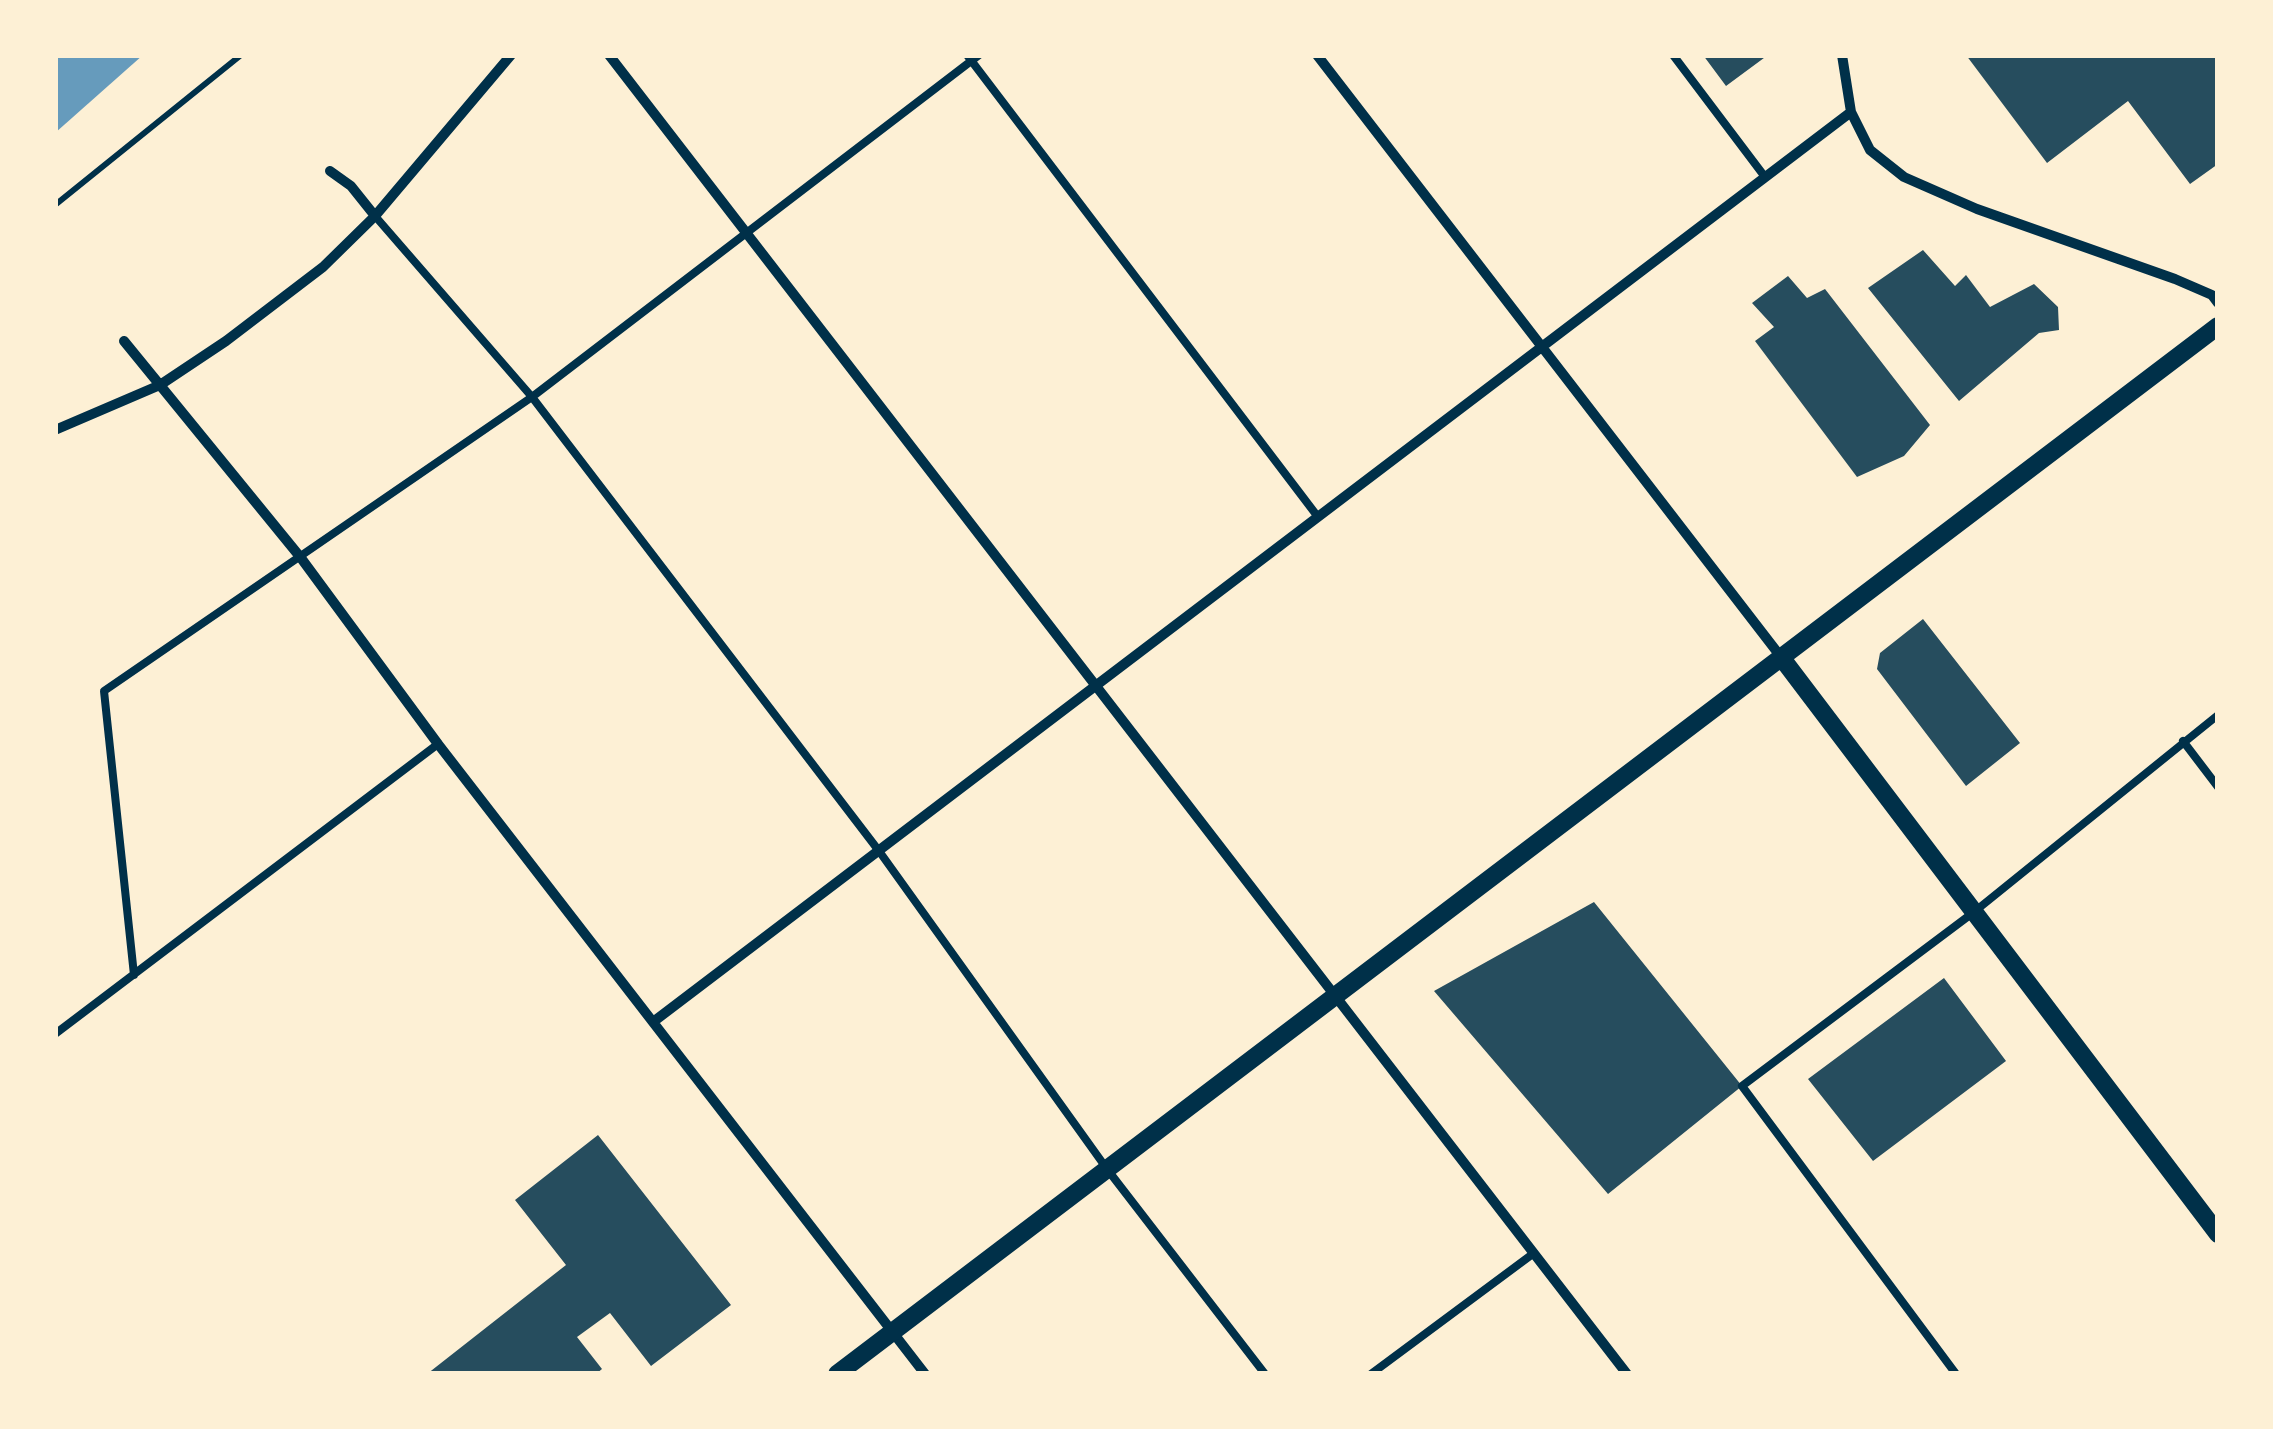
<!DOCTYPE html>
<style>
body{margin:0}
#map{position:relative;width:2273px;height:1429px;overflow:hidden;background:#fdf0d5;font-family:"PT Sans",sans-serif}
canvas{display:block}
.frame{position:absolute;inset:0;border:58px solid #fdf0d5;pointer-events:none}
</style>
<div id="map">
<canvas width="2273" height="1429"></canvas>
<div class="frame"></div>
</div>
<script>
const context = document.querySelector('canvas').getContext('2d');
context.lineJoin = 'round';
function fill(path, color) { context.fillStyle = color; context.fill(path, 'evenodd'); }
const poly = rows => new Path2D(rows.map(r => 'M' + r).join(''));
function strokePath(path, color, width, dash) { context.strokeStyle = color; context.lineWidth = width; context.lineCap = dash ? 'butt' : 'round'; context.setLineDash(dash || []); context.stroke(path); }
fill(poly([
 [55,55,143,55,55,133]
]), '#669bbc');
fill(poly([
 [1703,55,1768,55,1726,86],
 [1966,55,2218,55,2218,164,2190,184,2128,101,2047,163],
 [1923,250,1955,286,1966,275,1990,307,2034,284,2058,307,2059,330,2039,333,1959,401,1868,288],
 [1788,276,1807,298,1825,289,1930,425,1904,456,1857,477,1755,341,1774,327,1752,303],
 [1923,619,2020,743,1966,786,1877,669,1880,653],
 [1594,902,1742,1086,1608,1194,1434,991],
 [1944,978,2006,1061,1873,1161,1808,1079],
 [598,1135,731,1305,651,1366,610,1313,577,1337,602,1369,596,1374,427,1374,566,1265,515,1200]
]), '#264d5e');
strokePath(poly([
 [55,205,241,55]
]), '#003049', 6);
strokePath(poly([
 [967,55,1318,517],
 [1673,55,1765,177],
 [375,216,532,397,879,851,1107,1169,1265,1374],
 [2183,741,2218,787],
 [134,975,104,691,532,397,979,55],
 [55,1034,438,744],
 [1371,1374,1534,1253],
 [1956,1374,1742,1086,1974,912,2218,715]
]), '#003049', 8);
strokePath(poly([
 [609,55,1627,1374],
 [1317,55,1781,657],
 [1842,55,1851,112,1870,150,1904,177,1977,209,2175,279,2212,295,2218,303],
 [330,171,351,186,375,216],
 [124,341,301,558,438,744,925,1374],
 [55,430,160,385,226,341,323,267,375,216,511,55],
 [653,1022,1851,112]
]), '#003049', 10);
strokePath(poly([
 [1781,657,2218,1234],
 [837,1374,2218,326]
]), '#003049', 18);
</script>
